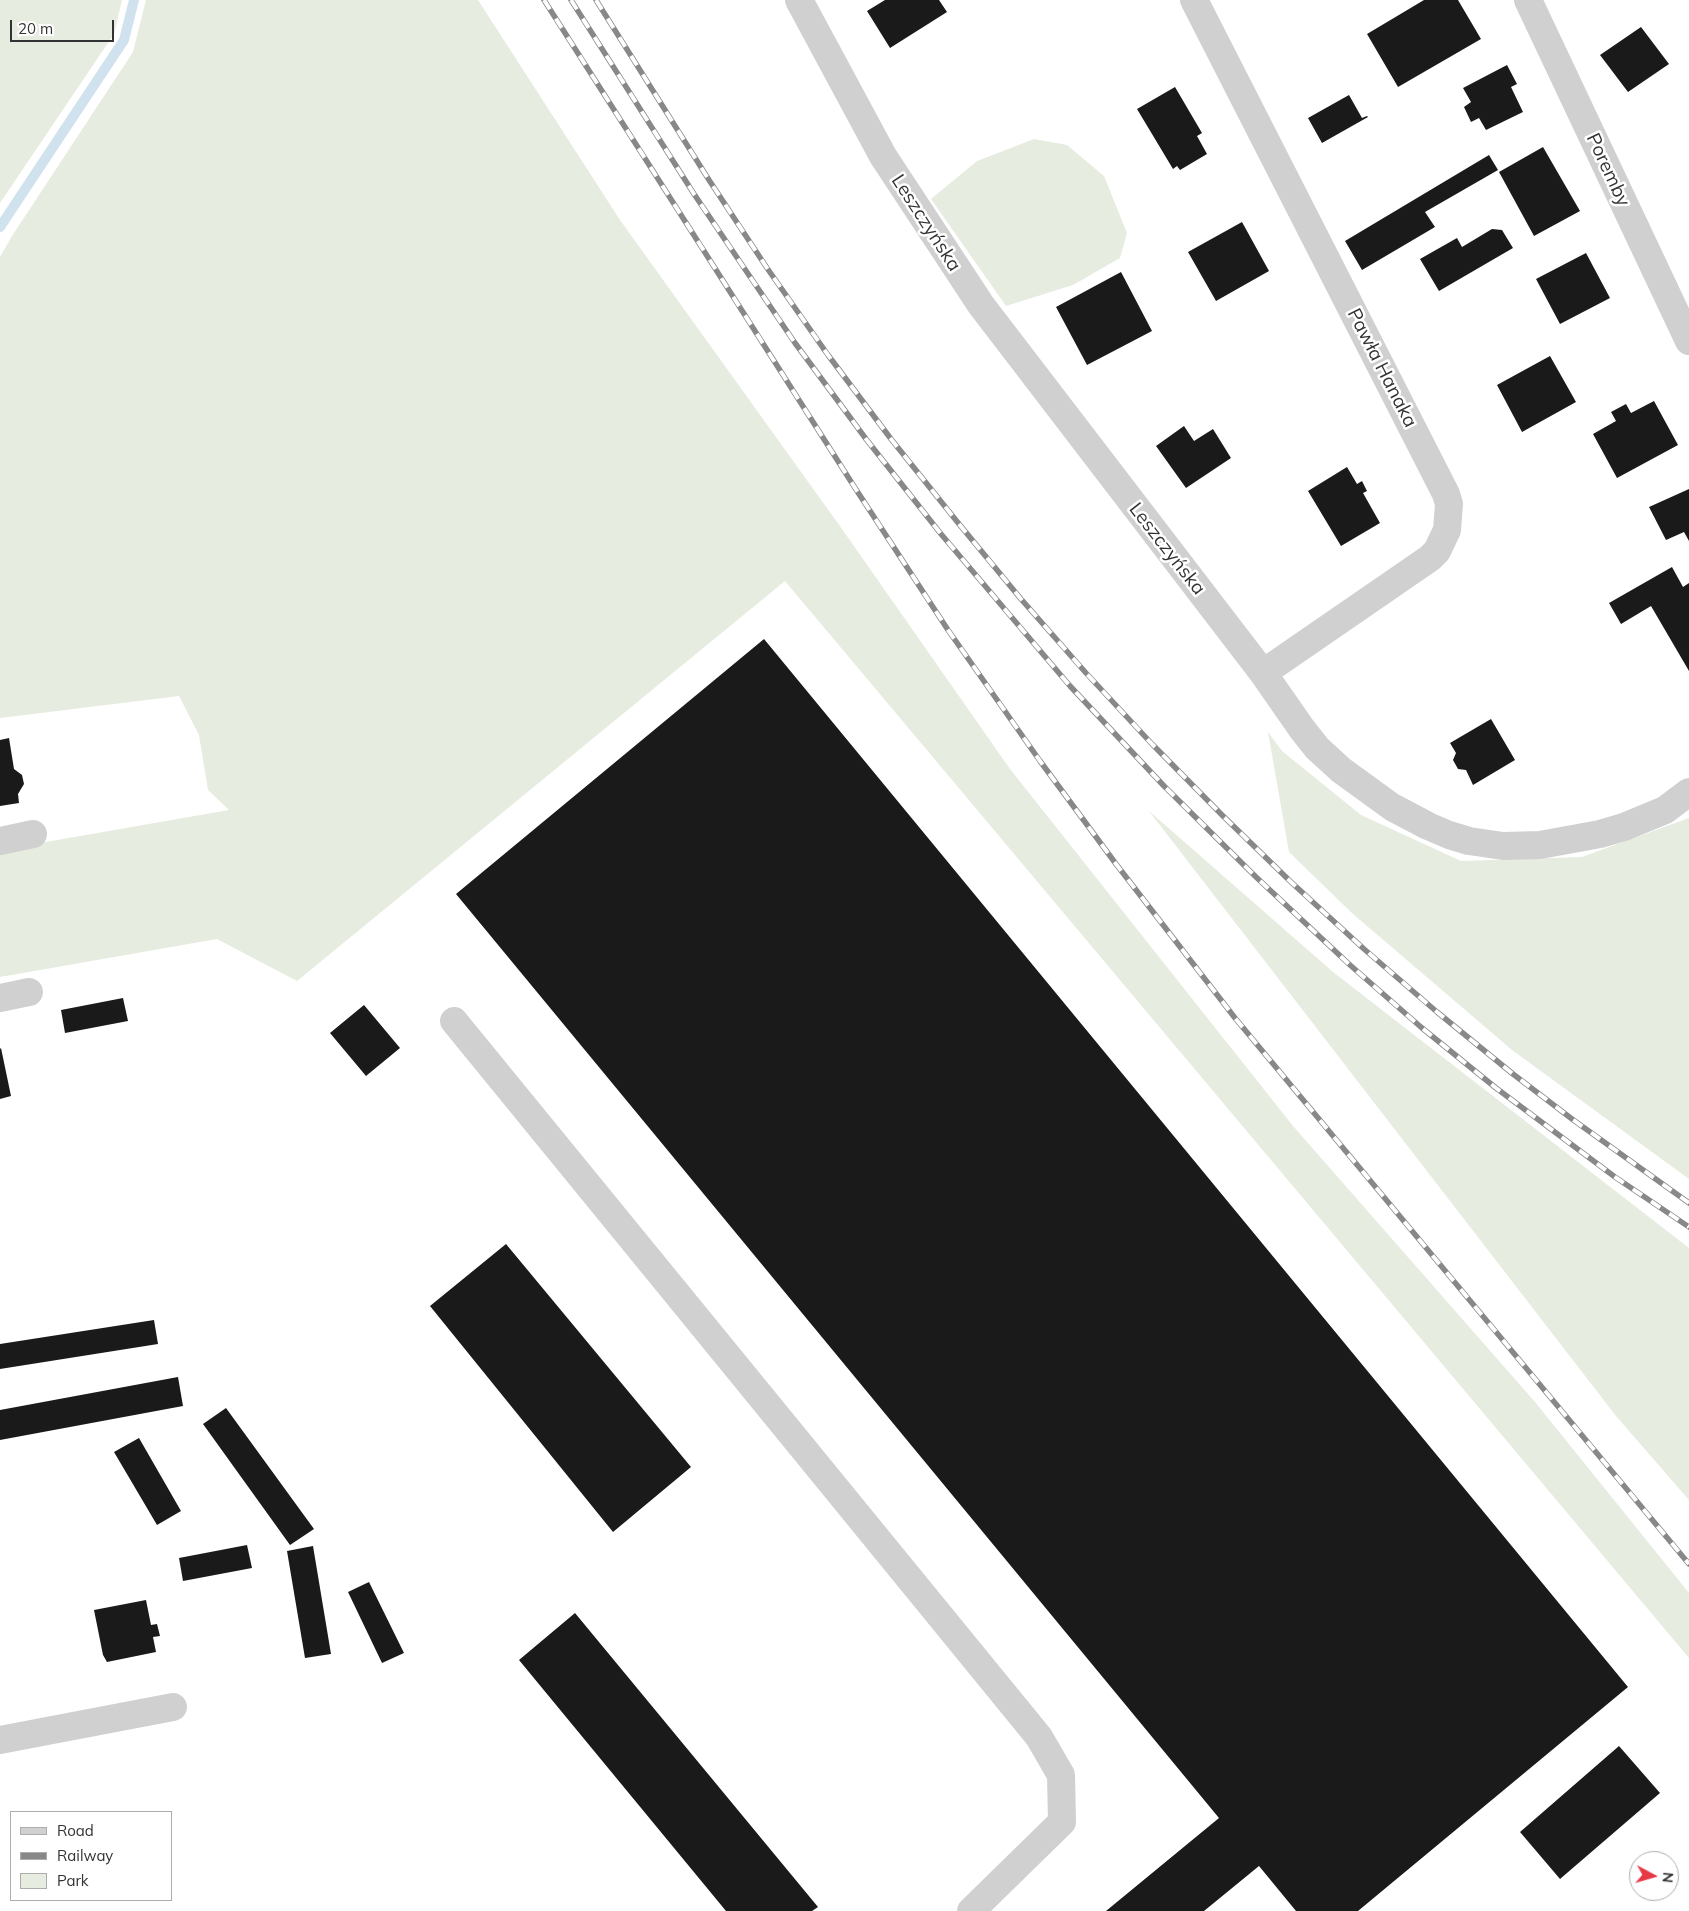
<!DOCTYPE html>
<meta charset="utf-8">
<style>
body{margin:0}
#map{position:relative;width:1689px;height:1911px;overflow:hidden;background:#fff;font-family:Mulish,sans-serif}
canvas{display:block}
.legend{position:absolute;left:10px;top:1811px;width:162px;height:90px;box-sizing:border-box;background:#fff;border:1px solid #adadad;margin:0;padding:6px 9px;list-style:none;font-size:15px;color:#333}
.legend li{display:flex;align-items:center;gap:10px;height:25px}
.legend b{width:25px;border:1px solid #adadad}
.north{position:absolute;left:1629px;top:1851px;width:50px;height:50px;box-sizing:border-box;background:#fff;border:1px solid #adadad;border-radius:50%;rotate:96deg;font-size:14px;font-weight:700;line-height:20px;text-align:center;color:#333}
.north::after{content:'';display:block;margin:auto;width:18px;height:22px;background:#e63946;clip-path:polygon(50% 0,100% 100%,50% 72%,0 100%)}
.scale{position:absolute;left:10px;top:20px;width:104px;height:22px;box-sizing:border-box;border:2px solid #333;border-top:0;padding-left:6px;font-size:15px;line-height:18px;white-space:nowrap;color:#333;-webkit-text-stroke:4px #fff;paint-order:stroke}
</style>
<div id="map">
<canvas width="1689" height="1911"></canvas>
<ul class="legend">
<li><b style="height:6px;background:#d0d0d0"></b>Road</li>
<li><b style="height:6px;background:#888"></b>Railway</li>
<li><b style="height:14px;background:#e6ecdf"></b>Park</li>
</ul>
<div class="north">N</div>
<div class="scale">20 m</div>
</div>
<script>
const context = document.querySelector('canvas').getContext('2d');
context.lineJoin = 'round';
function fill(path, color) { context.fillStyle = color; context.fill(path, 'evenodd'); }
const poly = rows => new Path2D(rows.map(r => 'M' + r).join(''));
function strokePath(path, color, width, dash) { context.strokeStyle = color; context.lineWidth = width; context.lineCap = dash ? 'butt' : 'round'; context.setLineDash(dash || []); context.stroke(path); }
function drawText(font, color, halo, rows, align = 'center') {
  context.font = font + ' Mulish,sans-serif'; context.lineWidth = 5; context.setLineDash([]); context.textBaseline = 'middle'; context.strokeStyle = halo; context.fillStyle = color; for (const [text, x, y, turn = 0] of rows) {
    context.save(); context.translate(x, y); context.rotate((+turn || 0) * Math.PI / 180); context.textAlign = isNaN(turn) ? turn : align; if (halo) context.strokeText(text, 0, 0); context.fillText(text, 0, 0); context.restore();
  }
}
fill(poly([
 [0,0,122,0,114,34,0,203],
 [146,0,478,0,620,220,842,529,1010,769,1293,1126,1535,1402,1689,1593,1689,1658,785,581,297,981,217,939,0,977,0,850,229,810,208,790,199,735,179,696,0,718,0,257,12,236,133,52],
 [1034,139,1067,145,1104,176,1127,233,1120,258,1073,285,1006,306,931,199,977,161],
 [1268,732,1282,751,1361,815,1461,861,1582,857,1689,818,1689,1179,1512,1050,1353,914,1289,852],
 [1149,811,1333,972,1689,1248,1689,1500,1616,1416]
]), '#e6ecdf');
strokePath(poly([
 [0,227,124,40,134,0]
]), '#cfe2ee', 10);
fill(poly([
 [885,0,939,0,947,12,890,48,867,11],
 [1424,0,1458,0,1481,39,1398,87,1367,34],
 [1641,27,1669,64,1628,92,1600,55],
 [1507,65,1517,84,1511,87,1523,112,1486,130,1479,118,1471,122,1464,107,1471,102,1463,88],
 [1175,87,1202,133,1197,136,1207,154,1180,170,1177,166,1173,169,1137,109],
 [1349,95,1362,118,1367,116,1368,117,1322,143,1308,118],
 [1543,147,1580,211,1534,236,1499,172],
 [1489,155,1498,170,1425,212,1435,227,1362,270,1345,241],
 [1242,222,1269,271,1216,301,1188,252],
 [1492,229,1502,230,1513,248,1439,291,1420,259,1457,238,1462,247],
 [1586,253,1610,298,1560,324,1536,279],
 [1121,272,1152,331,1087,365,1056,307],
 [1550,356,1576,402,1522,432,1497,385],
 [1654,401,1678,445,1617,478,1593,434,1616,421,1611,412,1626,404,1631,413],
 [1184,426,1194,441,1213,429,1231,458,1186,488,1156,446],
 [1347,467,1357,484,1362,481,1367,491,1363,493,1380,523,1341,546,1308,491],
 [1689,489,1689,541,1684,532,1666,540,1649,507],
 [1672,567,1683,587,1689,583,1689,671,1651,606,1621,624,1609,603],
 [764,639,1628,1687,1358,1911,1296,1911,1259,1866,1204,1911,1106,1911,1219,1818,456,894],
 [1491,719,1515,760,1473,785,1466,770,1458,769,1453,760,1456,753,1450,743],
 [9,738,14,769,22,775,24,784,18,794,19,803,0,806,0,740],
 [123,998,128,1021,65,1033,61,1010],
 [364,1005,400,1048,366,1076,330,1033],
 [1,1048,11,1096,0,1099,0,1049],
 [506,1244,691,1467,613,1532,430,1306],
 [154,1320,158,1344,0,1369,0,1344],
 [178,1377,183,1406,0,1440,0,1410],
 [226,1408,314,1529,290,1545,203,1424],
 [139,1438,181,1511,157,1525,114,1452],
 [247,1545,252,1568,183,1581,179,1558],
 [313,1546,331,1654,305,1658,287,1551],
 [369,1582,404,1653,382,1663,348,1592],
 [146,1600,151,1625,157,1624,160,1636,153,1637,156,1652,107,1662,103,1655,94,1610],
 [575,1613,818,1907,812,1911,726,1911,519,1660],
 [1619,1746,1660,1793,1560,1879,1520,1832]
]), '#1a1a1a');
strokePath(poly([
 [799,0,883,156,981,305,1263,673,1302,729,1317,748,1341,770,1392,807,1428,826,1449,835,1469,841,1503,846,1540,845,1600,834,1624,827,1665,810,1689,792],
 [1194,0,1446,494,1449,504,1447,530,1437,551,1430,558,1263,673],
 [1528,0,1689,341],
 [0,841,33,834],
 [0,998,29,992],
 [454,1021,1039,1737,1061,1775,1062,1822,971,1911],
 [0,1740,173,1707]
]), '#d0d0d0', 28);
const rail = poly([
 [544,0,857,491,948,630,1040,761,1116,864,1235,1018,1689,1564],
 [571,0,694,194,795,343,866,439,941,534,1070,686,1164,786,1256,877,1350,965,1422,1028,1496,1088,1615,1177,1689,1227],
 [596,0,709,180,767,268,828,355,891,439,959,524,1021,599,1086,673,1152,744,1222,815,1291,882,1364,949,1437,1012,1513,1074,1572,1119,1689,1203]
]);
strokePath(rail, '#888', 5.5);
strokePath(rail, '#fff', 4, [11]);
drawText('19px', '#333', '#fff', [
 ["Poremby",1608,170,65],
 ["Leszczyńska",926,223,57],
 ["Pawła Hanaka",1382,368,63],
 ["Leszczyńska",1167,549,52]
]);
</script>
